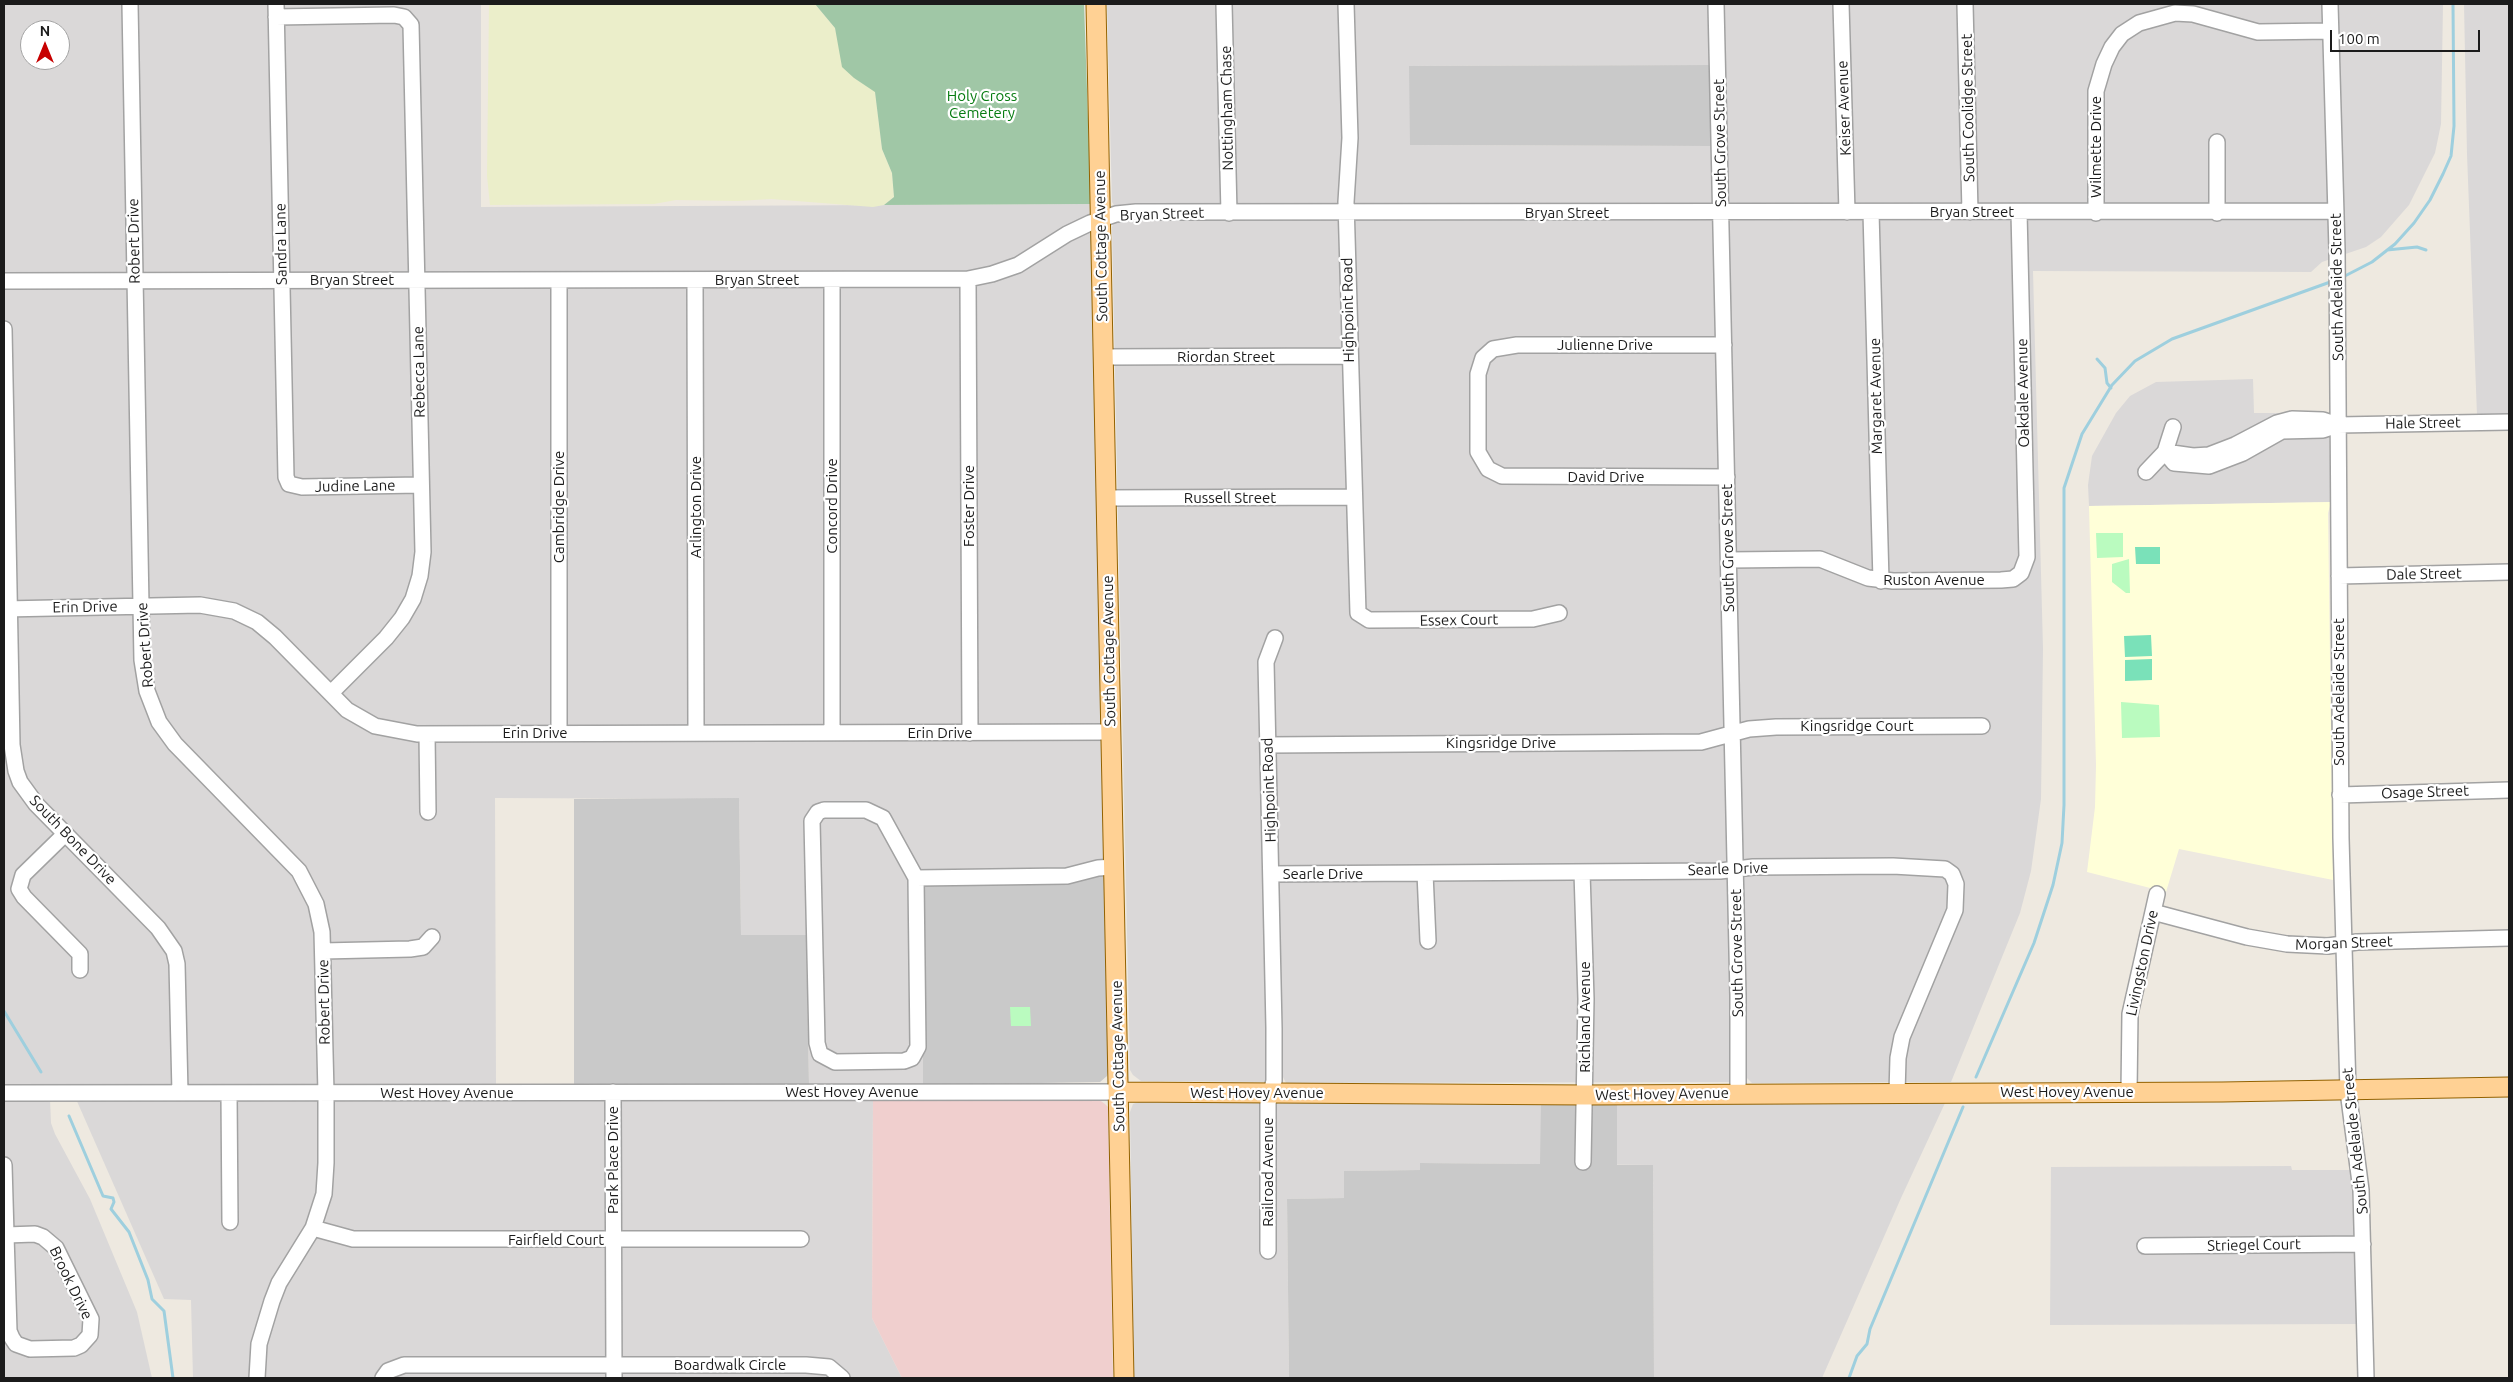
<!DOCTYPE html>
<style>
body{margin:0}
#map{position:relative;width:2513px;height:1382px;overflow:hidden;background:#eee9e0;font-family:Ubuntu,sans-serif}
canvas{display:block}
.frame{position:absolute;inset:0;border:5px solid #1b1b1b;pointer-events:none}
.north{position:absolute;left:20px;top:20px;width:50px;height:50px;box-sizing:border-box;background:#fff;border:1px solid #a4a4a4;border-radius:50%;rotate:0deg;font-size:14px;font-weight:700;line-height:20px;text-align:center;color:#1b1b1b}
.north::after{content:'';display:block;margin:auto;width:18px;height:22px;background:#c70000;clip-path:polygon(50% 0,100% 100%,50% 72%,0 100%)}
.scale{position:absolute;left:2330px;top:30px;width:150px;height:22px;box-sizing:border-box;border:2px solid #1b1b1b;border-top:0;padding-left:6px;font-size:15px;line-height:18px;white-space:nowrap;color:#1b1b1b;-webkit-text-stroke:4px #fff;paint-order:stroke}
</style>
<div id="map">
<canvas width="2513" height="1382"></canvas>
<div class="frame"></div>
<div class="north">N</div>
<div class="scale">100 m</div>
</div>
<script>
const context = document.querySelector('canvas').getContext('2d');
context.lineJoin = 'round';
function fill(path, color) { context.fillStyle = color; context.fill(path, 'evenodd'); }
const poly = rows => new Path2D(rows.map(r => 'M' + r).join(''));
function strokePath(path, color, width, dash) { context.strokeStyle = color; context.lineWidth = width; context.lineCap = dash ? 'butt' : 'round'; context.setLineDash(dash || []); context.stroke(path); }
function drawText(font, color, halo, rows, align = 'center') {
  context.font = font + ' Ubuntu,sans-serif'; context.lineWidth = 4.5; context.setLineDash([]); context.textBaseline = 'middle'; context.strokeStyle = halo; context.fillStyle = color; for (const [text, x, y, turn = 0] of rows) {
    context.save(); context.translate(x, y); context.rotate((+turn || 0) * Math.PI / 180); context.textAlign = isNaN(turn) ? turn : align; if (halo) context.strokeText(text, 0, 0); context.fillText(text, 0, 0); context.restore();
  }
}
fill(poly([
 [4,4,481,4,481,207,1091,204,1104,861,1058,871,923,873,923,1085,809,1085,806,936,741,935,739,799,495,798,496,1085,4,1085],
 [30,30,60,30,60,60,30,60],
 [1107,4,1708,4,1709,65,1410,66,1411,145,1713,146,1734,1075,1729,1082,1286,1083,1282,1075,1280,1025,1267,1078,1265,1082,1141,1081,1133,1075,1130,1070,1119,568,1112,227,1116,220,1116,208,1112,202],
 [1722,4,2325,4,2324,21,2320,24,2270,24,2318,37,2339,37,2339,4,2443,4,2441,124,2435,153,2409,205,2381,237,2366,247,2322,262,2311,272,2033,271,2043,649,2041,799,2031,871,2020,913,1951,1082,1752,1083,1746,1077,1726,226,1734,216,2032,219,1728,204,1724,196],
 [2464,4,2509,4,2509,414,2477,415,2467,154],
 [2253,379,2254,413,2329,413,2331,502,2089,506,2088,485,2092,456,2116,413,2130,396,2156,382],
 [873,1098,872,1318,902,1378,193,1378,191,1300,164,1299,76,1099],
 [4,1099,50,1099,51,1123,55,1134,90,1199,137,1312,152,1378,4,1378],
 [1141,1101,1473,1105,1945,1103,1901,1198,1822,1378,1654,1378,1653,1165,1421,1163,1420,1170,1345,1171,1345,1198,1287,1199,1289,1378,1134,1378,1130,1112,1133,1104],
 [2291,1166,2292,1170,2351,1170,2358,1324,2050,1325,2051,1167]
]), '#dad8d8');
fill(poly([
 [873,1098,1098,1099,1105,1104,1108,1107,1113,1378,902,1378,872,1318]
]), '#f0cfce');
fill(poly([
 [2331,502,2328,513,2333,880,2179,849,2166,892,2087,872,2095,807,2096,765,2089,506]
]), '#ffffd8');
fill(poly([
 [1709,65,1713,146,1410,145,1409,66],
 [739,798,741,935,806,935,809,1085,574,1085,574,799],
 [1104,861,1109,1069,1107,1076,1100,1082,923,1085,923,873,1058,871],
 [1541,1103,1617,1104,1617,1165,1653,1165,1654,1378,1289,1378,1287,1199,1344,1198,1344,1171,1420,1170,1420,1163,1540,1164]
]), '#c9c9c9');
fill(poly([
 [489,4,815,4,835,28,839,46,854,78,875,91,882,149,892,173,894,197,884,205,873,207,771,199,738,201,676,200,654,204,490,205,487,176]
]), '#ebeeca');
fill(poly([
 [815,4,1084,4,1091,204,884,205,894,197,892,173,882,149,875,92,854,78,842,67,835,28]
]), '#a0c7a6');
fill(poly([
 [2096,533,2123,533,2123,557,2097,558],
 [2129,559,2130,593,2126,593,2112,582,2112,564],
 [2121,702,2159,705,2160,737,2122,738],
 [1010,1007,1030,1007,1031,1026,1011,1026]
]), '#bafbbf');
fill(poly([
 [2135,547,2160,547,2160,564,2136,564],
 [2151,635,2152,656,2125,657,2124,636],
 [2152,659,2152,680,2125,681,2125,660]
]), '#7ae1b9');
strokePath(poly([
 [2387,250,2417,247,2426,250],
 [2341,278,2372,262,2395,244,2414,223,2430,200,2443,174,2451,156,2454,126,2453,4],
 [2097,359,2105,368,2107,383,2111,388],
 [4,1011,41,1072],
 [1976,1077,2034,943,2053,885,2062,843,2064,805,2064,488,2082,434,2112,385,2135,361,2172,339,2333,281],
 [69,1116,103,1196,113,1198,114,1202,111,1209,129,1232,148,1280,152,1299,164,1311,173,1378],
 [1849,1378,1857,1356,1867,1344,1870,1329,1963,1107]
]), '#9ecfde', 3);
const minor = poly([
 [130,4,142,660,147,691,159,722,175,744,299,871,316,904,322,932,326,1093,326,1163,324,1194,313,1228,279,1283,272,1301,259,1344,257,1378],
 [276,4,286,477,289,484,302,487,420,485],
 [1224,4,1229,213],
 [1346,4,1350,138,1346,202,1358,613,1369,620,1533,619,1559,613],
 [1716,4,1738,995,1738,1093],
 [1841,4,1847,212],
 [1965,4,1970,212],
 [2330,4,2337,250,2341,838,2348,1091,2361,1190,2366,1378],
 [276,17,394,15,404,17,411,25,423,552,420,576,413,599,402,618,386,638,331,693],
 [2217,142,2217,213],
 [1871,212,1881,581],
 [2096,213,2096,91,2104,64,2112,47,2122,34,2139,23,2175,13,2193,14,2258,32,2330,31],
 [968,279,970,733],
 [832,280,832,732],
 [4,281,968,279,992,274,1018,265,1067,234,1090,223,1116,214,1136,212,2336,211],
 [559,281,559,733],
 [695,281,696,733],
 [4,329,12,745,16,771,20,782,36,804,158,928,174,951,177,964,180,1093],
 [1724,345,1517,345,1493,349,1483,358,1478,374,1478,452,1488,469,1502,476,1727,477],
 [1104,357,1349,356],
 [2292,419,2323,420,2338,425,2323,430,2282,431,2243,453,2209,466,2174,463,2165,452,2193,456,2209,455,2235,445,2277,423,2292,419],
 [2338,425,2509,422],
 [2146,472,2165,452,2173,427],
 [1106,498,1353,497],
 [1729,560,1820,559,1868,578,1893,581,2001,580,2013,579,2021,573,2027,557,2019,212],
 [2339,576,2509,572],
 [4,609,200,605,234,611,257,622,275,637,347,710,375,726,417,734,1111,732],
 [427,734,428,812],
 [1268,745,1701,742,1749,729,1776,727,1982,726],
 [2340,795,2509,790],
 [824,810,866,810,883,818,916,878,918,1047,912,1058,904,1061,835,1062,820,1054,817,1043,812,821,818,812,824,810],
 [65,834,23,875,19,889,24,897,80,954,80,970],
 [1582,872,1586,999,1583,1162],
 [1425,873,1428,941],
 [1271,874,1720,871,1753,867,1893,866,1945,869,1952,874,1956,884,1955,910,1902,1037,1898,1058,1897,1093],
 [916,878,1067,876,1098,868,1114,867],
 [2153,912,2247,937,2287,944,2328,946,2357,942,2509,938],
 [323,951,410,949,423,947,432,937],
 [613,1092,614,1378],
 [2129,1092,2130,1014,2157,894],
 [4,1093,1119,1092],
 [229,1093,230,1222],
 [4,1165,6,1235,9,1331,12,1338,16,1344,30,1349,74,1348,81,1345,90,1335,91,1319,56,1248,43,1237,35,1234,6,1235],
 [313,1228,353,1239,801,1239],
 [2145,1246,2363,1244],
 [1268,1251,1268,1103,1274,1081,1274,1028,1266,662,1275,638],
 [383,1378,388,1371,404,1365,806,1365,829,1367,842,1378]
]);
const major = poly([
 [1096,4,1124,1378],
 [1119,1092,1585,1095,2222,1092,2509,1087]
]);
strokePath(minor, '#a2a2a2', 18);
strokePath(major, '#936200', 21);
strokePath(minor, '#fff', 15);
strokePath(major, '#ffd194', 19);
drawText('15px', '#077c11', '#fff', [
 ["Holy Cross",982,96],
 ["Cemetery",982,113]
]);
drawText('15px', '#1b1b1b', '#fff', [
 ["Nottingham Chase",1227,108,-91],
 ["Keiser Avenue",1844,108,-92],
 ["South Coolidge Street",1968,108,-91],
 ["South Grove Street",1720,143,-91],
 ["Wilmette Drive",2096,147,-90],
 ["Bryan Street",1972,212],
 ["Bryan Street",1567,213],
 ["Bryan Street",1162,214,-2],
 ["Robert Drive",134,241,-91],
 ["Sandra Lane",281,244,-91],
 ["South Cottage Avenue",1101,246,-91],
 ["Bryan Street",352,280],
 ["Bryan Street",757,280],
 ["South Adelaide Street",2337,287,-91],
 ["Highpoint Road",1348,310,-91],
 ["Julienne Drive",1605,345],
 ["Riordan Street",1226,357],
 ["Rebecca Lane",419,372,-91],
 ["Oakdale Avenue",2023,393,-91],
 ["Margaret Avenue",1876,396,-91],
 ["Hale Street",2423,423,-1],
 ["David Drive",1606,477],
 ["Judine Lane",355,486,-1],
 ["Russell Street",1230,498],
 ["Concord Drive",832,506,-90],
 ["Foster Drive",969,506,-90],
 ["Cambridge Drive",559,507,-90],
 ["Arlington Drive",696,507,-90],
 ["South Grove Street",1728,548,-91],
 ["Dale Street",2424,574,-1],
 ["Ruston Avenue",1934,580],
 ["Erin Drive",85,607,-1],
 ["Essex Court",1459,620,-1],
 ["Robert Drive",145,645,-94],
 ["South Cottage Avenue",1109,651,-91],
 ["South Adelaide Street",2339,692,-90],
 ["Kingsridge Court",1857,726],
 ["Erin Drive",535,733],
 ["Erin Drive",940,733],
 ["Kingsridge Drive",1501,743],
 ["Highpoint Road",1269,790,-92],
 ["Osage Street",2425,792,-2],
 ["South Bone Drive",73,840,46],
 ["Searle Drive",1728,869,-2],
 ["Searle Drive",1323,874],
 ["Morgan Street",2344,943,-2],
 ["South Grove Street",1737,953,-91],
 ["Livingston Drive",2142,963,-78],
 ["Robert Drive",324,1002,-91],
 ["Richland Avenue",1585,1017,-90],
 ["South Cottage Avenue",1118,1056,-91],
 ["West Hovey Avenue",852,1092],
 ["West Hovey Avenue",2067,1092],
 ["West Hovey Avenue",447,1093],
 ["West Hovey Avenue",1257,1093],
 ["West Hovey Avenue",1662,1094,-1],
 ["South Adelaide Street",2355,1141,-96],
 ["Park Place Drive",613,1160,-90],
 ["Railroad Avenue",1268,1172,-90],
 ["Fairfield Court",556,1240],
 ["Striegel Court",2254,1245,-1],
 ["Brook Drive",71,1283,64],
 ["Boardwalk Circle",730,1365]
]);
</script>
